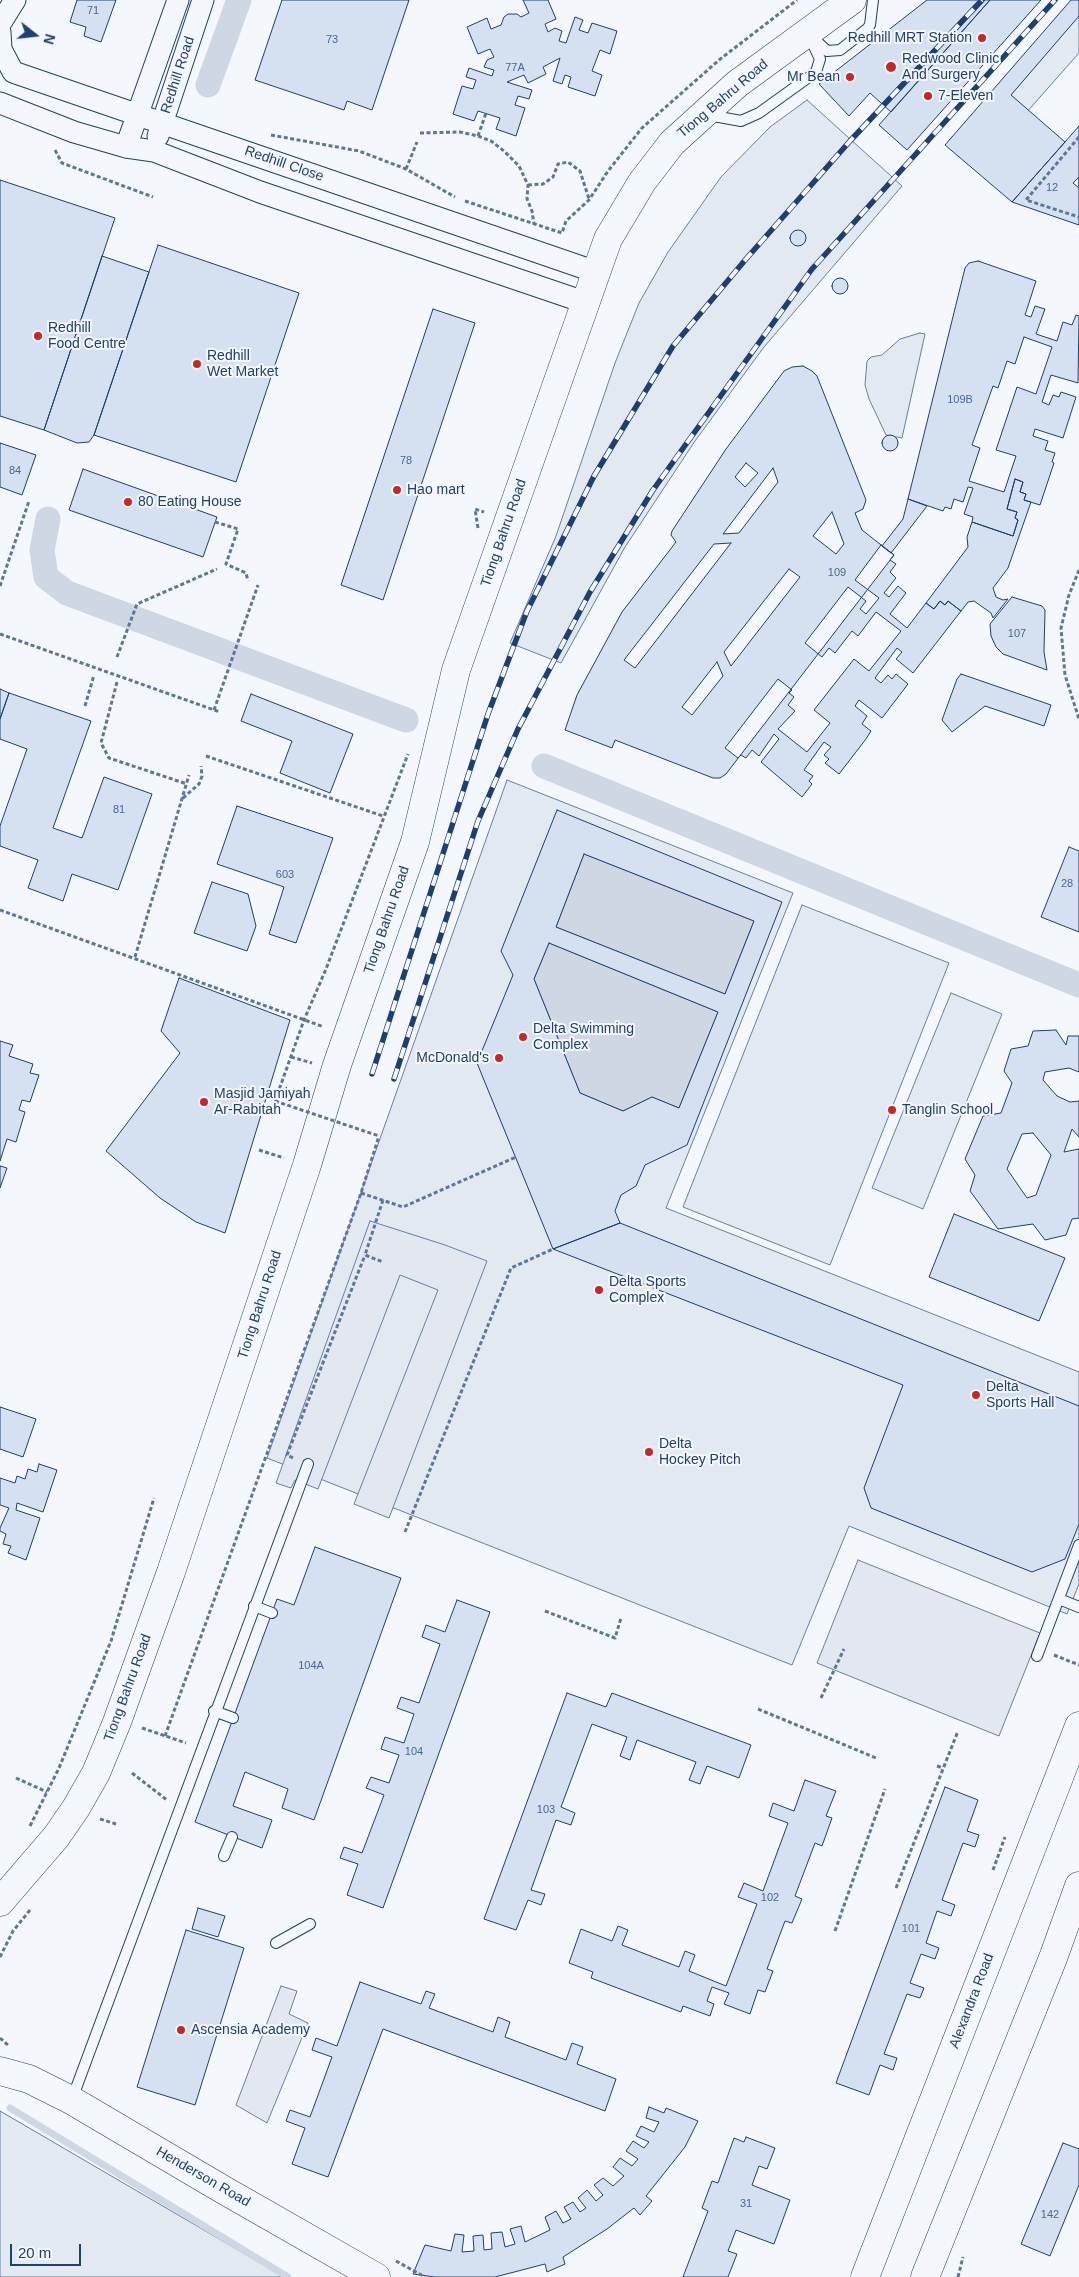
<!DOCTYPE html>
<style>
body{margin:0}
#map{position:relative;width:1079px;height:2277px;overflow:hidden;background:#f4f7fb;font-family:Helvetica,sans-serif}
canvas{display:block}
.north{position:absolute;left:10px;top:10px;width:50px;height:50px;-webkit-text-stroke:4px #f4f7fb;paint-order:stroke;rotate:106deg;font-size:14px;font-weight:700;line-height:20px;text-align:center;color:#1d3f73}
.north::after{content:'';display:block;margin:auto;width:18px;height:22px;background:#1d3f73;clip-path:polygon(50% 0,100% 100%,50% 72%,0 100%)}
.scale{position:absolute;left:10px;top:2244px;width:71px;height:22px;box-sizing:border-box;border:2px solid #1d3f73;border-top:0;padding-left:6px;font-size:15px;line-height:18px;white-space:nowrap;color:#1d3f73;-webkit-text-stroke:4px #f4f7fb;paint-order:stroke}
</style>
<div id="map">
<canvas width="1079" height="2277"></canvas>
<div class="north">N</div>
<div class="scale">20 m</div>
</div>
<script>
const context = document.querySelector('canvas').getContext('2d');
context.lineJoin = 'round';
function fill(path, color) { context.fillStyle = color; context.fill(path, 'evenodd'); }
const poly = rows => new Path2D(rows.map(r => 'M' + r).join(''));
function strokePath(path, color, width, dash) { context.strokeStyle = color; context.lineWidth = width; context.lineCap = dash ? 'butt' : 'round'; context.setLineDash(dash || []); context.stroke(path); }
function drawText(font, color, halo, rows, align = 'center') {
  context.font = font + ' Helvetica,sans-serif'; context.lineWidth = 4; context.setLineDash([]); context.textBaseline = 'middle'; context.strokeStyle = halo; context.fillStyle = color; for (const [text, x, y, turn = 0] of rows) {
    context.save(); context.translate(x, y); context.rotate((+turn || 0) * Math.PI / 180); context.textAlign = isNaN(turn) ? turn : align; if (halo) context.strokeText(text, 0, 0); context.fillText(text, 0, 0); context.restore();
  }
}
const green = poly([
 [1079,15,1079,53,1025,114,1007,99,1079,15],
 [807,100,902,186,764,347,695,441,625,547,561,663,510,643,556,536,615,363,639,303,668,252,721,177,770,127,807,100],
 [920,333,925,334,902,438,886,435,869,399,865,385,867,361,871,357,882,355,900,339,920,333],
 [507,780,793,893,666,1208,1079,1372,1079,1584,1067,1614,849,1526,792,1665,267,1458,507,780],
 [802,905,949,963,830,1265,683,1207,802,905],
 [951,993,1002,1014,923,1209,872,1188,951,993],
 [0,2111,281,2275,280,2277,0,2277,0,2111]
]);
fill(green, '#e3e9f0');
strokePath(green, '#687fa3', 1);
const parking = poly([
 [370,1221,445,1245,487,1261,389,1518,354,1504,438,1290,400,1275,318,1489,295,1480,291,1488,276,1483,370,1221],
 [858,1560,1040,1633,999,1736,817,1663,858,1560],
 [281,1986,297,1991,289,2014,308,2023,267,2123,236,2105,281,1986]
]);
fill(parking, '#e3e8f0');
strokePath(parking, '#687fa3', 1);
const water = poly([
 [584,854,754,921,725,994,556,927,584,854],
 [549,943,718,1012,679,1108,652,1097,623,1111,580,1093,534,979,549,943]
]);
fill(water, '#cfd7e4');
strokePath(water, '#687fa3', 1);
strokePath(poly([
 [10,2108,288,2277]
]), '#cfd7e4', 7);
strokePath(poly([
 [208,85,239,0],
 [48,519,42,550,46,577,67,593,406,720],
 [544,766,1079,985]
]), '#cfd7e4', 25);
const building = poly([
 [77,0,116,0,101,42,84,36,86,27,70,22,77,0],
 [282,0,409,0,372,110,347,101,344,110,255,80,282,0],
 [523,0,548,0,556,19,545,24,548,32,555,28,562,31,559,41,566,43,575,17,583,20,579,30,588,33,592,23,617,31,610,54,600,50,592,71,602,75,595,96,568,87,571,77,565,75,562,84,553,81,560,58,543,67,546,74,528,83,524,75,507,82,532,90,529,99,518,96,515,105,525,108,516,136,496,129,500,118,478,111,474,121,453,114,462,86,473,89,476,80,466,77,469,68,492,76,494,70,484,67,487,60,494,57,490,49,478,54,467,27,487,18,491,29,501,25,504,17,508,14,517,14,521,17,529,13,523,0],
 [927,0,990,0,891,112,870,93,849,116,819,84,927,0],
 [990,0,1041,0,907,150,879,125,990,0],
 [1071,0,1079,0,1079,16,1011,95,1065,142,1012,202,945,145,1071,0],
 [1079,126,1079,225,1012,202,1065,142,1079,126],
 [1079,177,1079,188,1073,183,1079,177],
 [0,180,115,218,44,430,0,416,0,180],
 '790 238a8 8 0 1 1 16 0a8 8 0 1 1-16 0Z',
 [158,245,299,293,236,482,94,435,158,245],
 [102,256,149,272,94,435,89,442,77,443,44,430,102,256],
 [978,261,1036,281,1025,315,1031,317,1035,306,1045,309,1036,334,1057,341,1063,322,1072,325,1076,315,1079,316,1078,383,1051,375,1042,402,1049,405,1053,395,1059,397,1061,392,1076,397,1063,438,1035,429,1033,436,1048,441,1045,450,1055,453,1052,462,1054,463,1040,505,1024,500,1026,494,1020,492,1023,482,1015,479,1007,509,1017,512,1015,518,1018,520,1013,536,972,522,973,517,964,514,973,488,968,487,963,502,954,499,951,509,945,507,943,511,908,499,965,268,969,263,978,261],
 [1024,337,1052,347,1036,394,1017,387,996,450,1016,456,1004,492,969,481,980,448,972,445,993,386,998,388,1007,361,1015,364,1024,337],
 '832 286a8 8 0 1 1 16 0a8 8 0 1 1-16 0Z',
 [433,309,475,323,383,600,341,585,433,309],
 [803,366,812,371,817,376,866,500,863,509,855,513,862,530,894,555,726,774,720,778,713,778,615,740,612,748,565,730,577,695,622,612,676,542,671,535,672,531,726,449,784,371,792,367,803,366],
 [773,468,778,482,739,533,723,534,773,468],
 [832,512,844,544,836,554,813,536,832,512],
 [731,543,635,668,624,660,714,544,731,543],
 [789,569,800,577,731,666,724,652,789,569],
 [717,662,723,676,692,715,682,707,717,662],
 '882 443a8 8 0 1 1 16 0a8 8 0 1 1-16 0Z',
 [0,443,36,455,22,495,0,487,0,443],
 [746,463,758,473,745,487,735,477,746,463],
 [83,469,217,517,203,557,69,510,83,469],
 [1015,479,1023,482,1020,492,1026,494,1024,500,1031,502,1008,568,993,588,996,597,1003,600,1008,599,993,618,991,613,974,601,968,602,961,611,948,601,945,605,940,601,934,609,926,603,968,547,967,537,972,522,1013,536,1018,520,1015,518,1017,512,1007,509,1015,479],
 [908,499,927,506,891,553,882,546,903,519,908,499],
 [881,545,894,555,890,560,896,564,890,572,896,578,884,593,889,597,898,586,906,593,890,614,907,628,926,603,934,609,940,601,945,605,948,601,961,611,913,673,896,659,902,652,897,648,875,678,881,683,888,675,892,679,896,674,908,684,882,718,859,700,855,706,867,716,862,724,871,731,866,739,839,774,825,763,829,759,824,755,831,747,824,742,804,770,813,776,809,781,812,784,802,797,761,762,779,739,774,734,759,756,752,750,746,758,741,755,738,758,725,748,778,679,792,690,789,693,794,697,788,705,795,711,778,729,807,752,830,723,814,710,854,659,869,671,901,631,876,612,858,636,852,631,835,653,829,648,822,657,805,643,848,587,866,601,860,609,866,614,879,598,855,580,881,545],
 [1012,597,1042,606,1045,610,1044,652,1047,670,1003,654,996,647,991,636,990,624,1012,597],
 [961,674,1051,705,1044,726,985,706,952,732,942,720,957,679,961,674],
 [0,689,9,693,0,719,0,689],
 [9,693,91,721,53,828,82,838,104,777,152,794,118,890,72,874,63,901,28,888,38,860,0,846,0,826,27,749,0,739,0,719,9,693],
 [251,694,353,734,330,793,280,773,292,741,241,721,251,694],
 [237,806,333,838,296,943,269,934,284,887,217,864,237,806],
 [557,810,782,902,687,1145,645,1165,636,1186,621,1195,615,1211,620,1223,553,1249,477,1063,513,975,501,951,557,810],
 [584,854,754,921,725,994,556,927,584,854],
 [549,943,718,1012,679,1108,652,1097,623,1111,580,1093,534,979,549,943],
 [1069,847,1079,851,1079,932,1041,917,1069,847],
 [212,882,248,894,256,926,247,951,194,933,212,882],
 [179,978,290,1020,225,1233,196,1222,160,1198,106,1151,180,1053,161,1031,179,978],
 [1056,1030,1066,1045,1068,1036,1079,1036,1079,1072,1069,1068,1045,1072,1043,1080,1057,1096,1070,1102,1079,1101,1079,1137,1072,1129,1064,1152,1079,1149,1079,1218,1072,1219,1066,1235,1045,1240,1033,1224,998,1229,970,1191,975,1175,965,1159,983,1116,1001,1113,1012,1083,1004,1071,1011,1049,1028,1046,1033,1031,1056,1030],
 [1033,1133,1051,1155,1036,1195,1027,1198,1007,1169,1022,1134,1033,1133],
 [0,1041,13,1045,9,1056,33,1064,30,1073,39,1075,30,1102,22,1100,19,1110,25,1112,16,1142,7,1139,0,1161,0,1041],
 [0,1166,7,1168,0,1188,0,1166],
 [954,1214,1065,1258,1039,1321,929,1277,954,1214],
 [620,1223,1079,1406,1079,1524,1065,1559,1032,1572,871,1508,864,1488,903,1385,553,1249,620,1223],
 [0,1407,36,1419,23,1457,0,1449,0,1407],
 [39,1464,57,1470,43,1512,17,1503,16,1510,40,1518,26,1560,8,1553,11,1546,3,1544,6,1534,0,1531,0,1528,9,1508,0,1505,0,1478,15,1483,17,1476,25,1479,28,1469,37,1472,39,1464],
 [315,1547,401,1578,314,1820,282,1808,288,1789,245,1772,233,1806,272,1820,262,1848,195,1822,277,1599,294,1605,315,1547],
 [457,1600,490,1612,383,1908,347,1895,358,1864,340,1858,344,1847,362,1853,384,1795,366,1788,371,1777,389,1783,399,1755,381,1749,385,1737,404,1743,414,1714,397,1708,401,1697,419,1703,440,1644,422,1637,426,1625,445,1632,457,1600],
 [567,1693,606,1707,612,1693,751,1745,739,1778,707,1766,700,1784,689,1780,696,1762,637,1740,630,1760,620,1756,627,1737,592,1724,561,1807,575,1813,571,1825,556,1820,531,1890,545,1894,541,1905,528,1900,516,1930,484,1919,567,1693],
 [805,1780,836,1791,826,1816,832,1818,822,1846,815,1843,795,1896,802,1899,792,1923,785,1921,767,1969,773,1971,765,1992,758,1990,750,2014,724,2004,729,1993,712,1987,707,2001,714,2004,710,2016,683,2006,681,2012,591,1978,593,1972,569,1963,581,1929,612,1941,618,1926,628,1930,622,1945,679,1967,685,1951,695,1955,689,1971,726,1986,757,1904,738,1897,744,1883,763,1891,788,1823,769,1816,773,1803,794,1811,805,1780],
 [945,1787,978,1800,967,1831,979,1835,975,1847,963,1843,942,1900,955,1905,951,1916,937,1911,926,1943,939,1948,935,1959,921,1954,910,1983,924,1988,920,1998,907,1994,884,2054,897,2058,893,2070,880,2065,869,2095,836,2083,945,1787],
 [198,1908,225,1916,218,1937,192,1929,198,1908],
 [186,1930,244,1948,195,2105,137,2087,186,1930],
 [360,1982,421,2004,426,1991,435,1994,429,2008,493,2032,498,2017,510,2022,505,2037,566,2060,572,2043,583,2047,577,2064,616,2079,605,2111,383,2029,328,2177,292,2164,305,2128,286,2121,290,2110,310,2117,332,2057,312,2050,316,2038,337,2046,360,1982],
 [649,2107,664,2113,666,2108,698,2121,685,2147,646,2196,652,2201,640,2215,634,2208,607,2229,563,2257,565,2264,547,2272,545,2264,495,2277,435,2277,413,2274,425,2245,451,2251,455,2234,464,2235,462,2252,474,2251,473,2236,483,2235,484,2250,492,2249,491,2233,502,2232,505,2247,515,2244,510,2229,521,2226,525,2242,550,2230,545,2217,556,2211,563,2223,571,2219,564,2207,573,2202,580,2212,586,2208,578,2198,587,2190,596,2201,603,2195,594,2185,603,2178,613,2186,624,2176,613,2167,620,2158,632,2166,638,2159,626,2151,633,2141,644,2148,649,2142,636,2136,641,2126,654,2132,659,2122,646,2118,649,2107],
 [746,2137,775,2148,767,2169,759,2166,752,2185,790,2200,774,2244,736,2230,728,2251,737,2254,728,2277,683,2277,708,2211,702,2208,712,2181,718,2183,734,2138,744,2142,746,2137],
 [1063,2143,1079,2149,1079,2185,1050,2256,1021,2244,1063,2143]
]);
fill(building, '#d5e0f0');
strokePath(building, '#1d3f73', 1);
const service = poly([
 [813,38,827,51,840,50,867,29,870,25,873,0],
 [708,115,741,121,759,113,816,72,820,59,808,34],
 [1059,1599,1079,1607],
 [254,1606,272,1613],
 [1037,1656,1079,1545],
 [214,1711,233,1718],
 [224,1856,232,1837],
 [276,1943,310,1924],
 [72,2099,308,1464]
]);
const minor = poly([
 [0,24,15,0],
 [0,32,1,49,13,72,596,272],
 [0,103,74,132,126,147,154,151,260,192,584,302],
 [158,136,203,0],
 [126,147,178,0]
]);
const secondary = poly([
 [0,1902,56,1837,76,1808,96,1773,117,1722,171,1572,307,1165,337,1065,415,842,456,670,608,239,642,182,672,143,737,84,852,0],
 [0,2071,29,2079,71,2100,222,2189,376,2277]
]);
const primary = poly([
 [865,2277,1079,1726],
 [925,2277,1053,1958,1079,1886]
]);
strokePath(service, '#1d3f73', 12);
strokePath(minor, '#1d3f73', 23);
strokePath(secondary, '#1d3f73', 29);
strokePath(primary, '#1d3f73', 29);
strokePath(poly([
 [420,133,460,132,478,136,491,141,504,151,519,166,528,185,527,199,532,211,534,224],
 [271,135,359,151,406,169,455,197],
 [478,136,486,113],
 [1079,137,1026,200,1079,217],
 [55,150,62,163,153,197],
 [406,169,417,142],
 [528,185,543,184,553,177,558,164,568,162,580,171,589,199],
 [465,201,562,233,566,221,589,200,608,171,642,128,719,60,797,0],
 [215,522,238,529,226,564,246,573,248,581],
 [478,528,475,509,484,512],
 [1079,570,1069,595,1061,628,1065,675,1079,719],
 [0,586,29,501],
 [0,634,220,712],
 [117,657,137,604,217,569],
 [117,682,101,743,109,758,187,784],
 [85,706,94,675],
 [214,710,258,585],
 [206,756,383,816],
 [183,798,199,784,202,776,201,766],
 [0,910,324,1027],
 [135,957,189,775],
 [291,1057,312,1063],
 [275,1101,304,1020,326,969,408,754],
 [259,1150,284,1158],
 [361,1193,403,1207,516,1157],
 [383,1200,365,1255,383,1262],
 [293,1458,287,1455,365,1255],
 [405,1532,511,1268,553,1249],
 [545,1611,615,1638,621,1618],
 [1054,1655,1079,1665],
 [821,1698,844,1649],
 [758,1709,876,1758],
 [142,1728,186,1743],
 [165,1736,361,1193,379,1136],
 [937,1766,943,1768],
 [132,1773,167,1800],
 [16,1778,47,1792],
 [100,1819,116,1824],
 [30,1826,59,1768,111,1641,154,1498],
 [993,1870,1005,1837],
 [896,1888,958,1731],
 [835,1931,885,1789],
 [0,1957,13,1931,30,1910],
 [0,2038,9,2046],
 [396,2261,425,2277],
 [958,2277,963,2257]
]), '#5e769c', 3, [4, 2.5]);
strokePath(service, '#f4f7fb', 10);
strokePath(minor, '#f4f7fb', 21);
strokePath(secondary, '#f4f7fb', 28);
strokePath(primary, '#f4f7fb', 28);
const rail = poly([
 [372,1074,488,714,527,611,594,476,673,346,746,259,850,141,982,0],
 [394,1079,478,821,518,729,590,592,653,490,812,269,1055,0]
]);
strokePath(rail, '#1d3f73', 5.5);
strokePath(rail, '#f4f7fb', 4, [11]);
strokePath(poly([
 [275,1101,379,1136]
]), '#5e769c', 3, [4, 2.5]);
for (const [x, y, r, color] of [
 [982,38,5,"#c62828"],
 [891,67,6,"#c62828"],
 [850,77,5,"#c62828"],
 [928,96,5,"#c62828"],
 [38,336,5,"#c62828"],
 [197,364,5,"#c62828"],
 [397,490,5,"#c62828"],
 [128,502,5,"#c62828"],
 [523,1037,5,"#c62828"],
 [499,1058,5,"#c62828"],
 [204,1102,5,"#c62828"],
 [892,1110,5,"#c62828"],
 [599,1290,5,"#c62828"],
 [976,1395,5,"#c62828"],
 [649,1452,5,"#c62828"],
 [181,2030,5,"#c62828"]
]) { const dot = new Path2D(); dot.arc(x, y, r, 0, 2 * Math.PI); context.fillStyle = color; context.fill(dot); strokePath(dot, '#f4f7fb', 2); }
drawText('11px', '#4b6792', null, [
 ["71",93,11],
 ["73",332,40],
 ["77A",515,68],
 ["12",1052,188],
 ["109B",960,400],
 ["78",406,461],
 ["84",15,471],
 ["109",837,573],
 ["107",1017,634],
 ["81",119,810],
 ["603",285,875],
 ["28",1067,884],
 ["104A",311,1666],
 ["104",414,1752],
 ["103",546,1810],
 ["102",770,1898],
 ["101",911,1929],
 ["31",746,2204],
 ["142",1050,2215]
]);
drawText('14px', '#1d3f73', '#f4f7fb', [
 ["Redhill MRT Station",972,38,"right"],
 ["Redwood Clinic",902,59],
 ["And Surgery",902,75],
 ["Mr Bean",840,77,"right"],
 ["7-Eleven",938,96],
 ["Redhill",48,328],
 ["Food Centre",48,344],
 ["Redhill",207,356],
 ["Wet Market",207,372],
 ["Hao mart",407,490],
 ["80 Eating House",138,502],
 ["Delta Swimming",533,1029],
 ["Complex",533,1045],
 ["McDonald's",489,1058,"right"],
 ["Masjid Jamiyah",214,1094],
 ["Ar-Rabitah",214,1110],
 ["Tanglin School",902,1110],
 ["Delta Sports",609,1282],
 ["Complex",609,1298],
 ["Delta",986,1387],
 ["Sports Hall",986,1403],
 ["Delta",659,1444],
 ["Hockey Pitch",659,1460],
 ["Ascensia Academy",191,2030]
], 'left');
drawText('14px', '#1d3f73', '#f4f7fb', [
 ["Redhill Road",178,75,-72],
 ["Tiong Bahru Road",723,99,-40],
 ["Redhill Close",284,164,19],
 ["Tiong Bahru Road",504,533,-71],
 ["Tiong Bahru Road",387,920,-71],
 ["Tiong Bahru Road",260,1305,-72],
 ["Tiong Bahru Road",128,1688,-70],
 ["Alexandra Road",972,2001,-69],
 ["Henderson Road",203,2177,30]
]);
</script>
